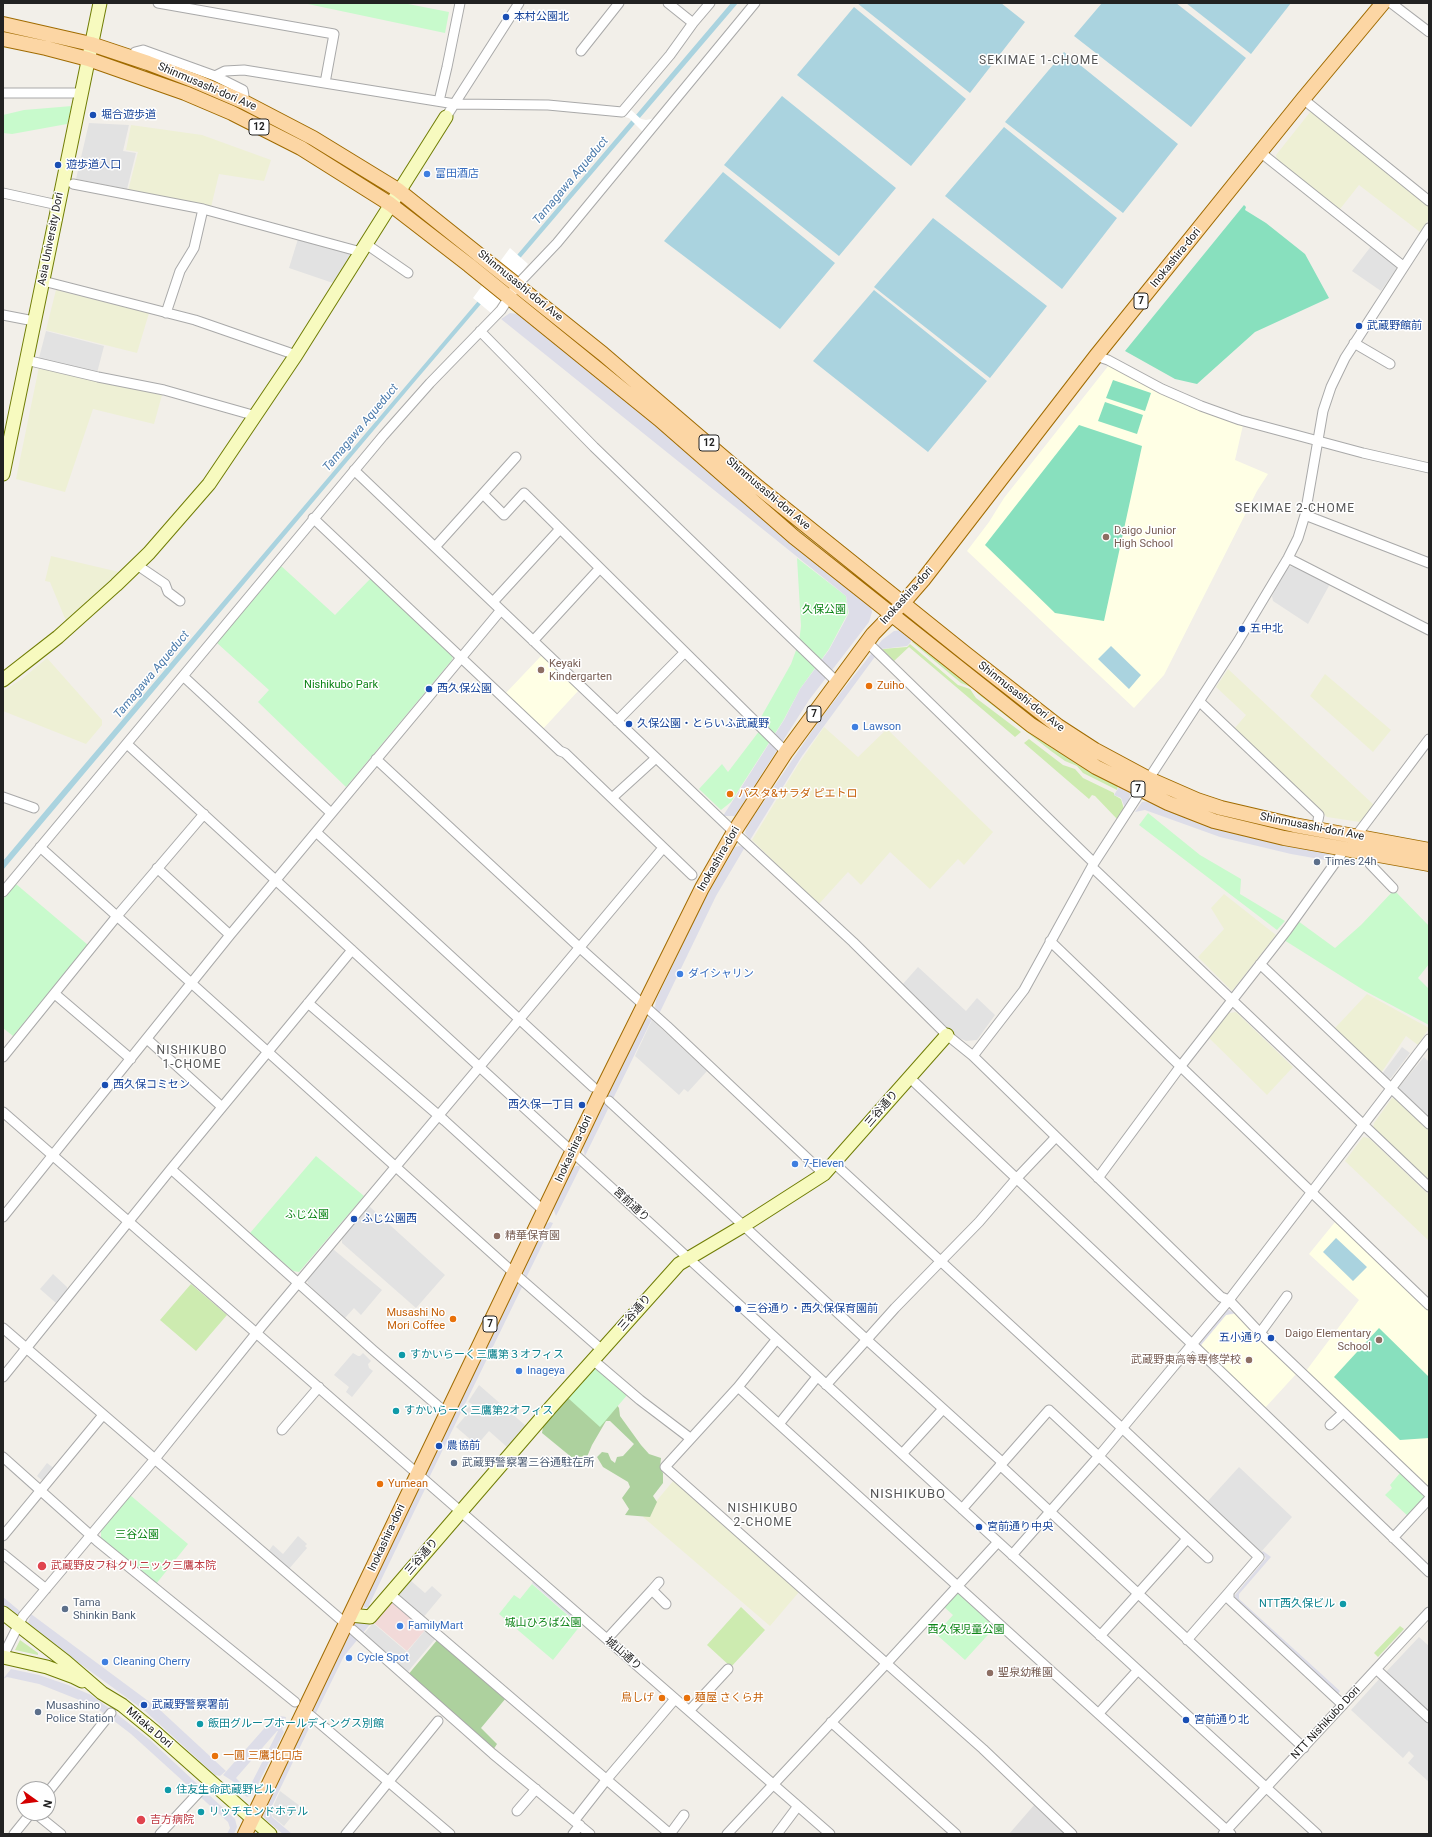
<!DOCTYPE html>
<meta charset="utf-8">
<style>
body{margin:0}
#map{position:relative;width:1432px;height:1837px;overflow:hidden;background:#f2efe9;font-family:Roboto,sans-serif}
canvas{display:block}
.frame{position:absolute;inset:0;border:4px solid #222;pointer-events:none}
.north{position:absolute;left:16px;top:1781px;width:40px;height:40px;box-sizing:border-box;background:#fff;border:1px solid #a7a7a7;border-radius:50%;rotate:104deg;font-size:11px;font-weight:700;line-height:16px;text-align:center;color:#222}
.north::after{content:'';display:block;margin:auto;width:14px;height:18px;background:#d40000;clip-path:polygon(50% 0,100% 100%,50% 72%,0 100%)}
</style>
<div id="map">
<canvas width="1432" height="1837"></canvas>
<div class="frame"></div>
<div class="north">N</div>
</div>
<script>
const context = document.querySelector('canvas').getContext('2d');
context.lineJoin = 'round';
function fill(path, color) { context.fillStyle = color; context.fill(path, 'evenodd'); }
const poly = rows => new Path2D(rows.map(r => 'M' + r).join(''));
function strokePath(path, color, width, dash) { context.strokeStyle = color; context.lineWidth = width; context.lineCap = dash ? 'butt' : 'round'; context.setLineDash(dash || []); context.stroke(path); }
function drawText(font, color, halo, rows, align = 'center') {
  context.font = font + ' Roboto,"Noto Sans JP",sans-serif'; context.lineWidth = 3; context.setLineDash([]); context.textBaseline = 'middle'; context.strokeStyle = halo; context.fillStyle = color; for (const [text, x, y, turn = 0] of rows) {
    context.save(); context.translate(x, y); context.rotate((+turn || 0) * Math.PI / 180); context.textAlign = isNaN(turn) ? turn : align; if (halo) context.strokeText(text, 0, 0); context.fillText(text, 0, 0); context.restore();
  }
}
fill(poly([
 [1035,1804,1066,1834,1009,1834]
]), '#e0dfdf');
fill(poly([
 [393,1601,426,1629,407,1651,374,1623]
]), '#f2dad9');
fill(poly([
 [1109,365,1243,425,1235,460,1268,474,1257,491,1164,675,1134,708,967,551,989,522,1004,498],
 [542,655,579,690,541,731,503,696],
 [1335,1222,1384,1266,1429,1309,1429,1489,1306,1371,1359,1300,1309,1254],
 [1235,1314,1297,1373,1264,1409,1202,1348,1202,1344,1226,1315]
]), '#ffffe5');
fill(poly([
 [1311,111,1429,204,1429,219,1420,232,1359,185,1340,209,1277,160,1276,155],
 [131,125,202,135,271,160,264,181,219,174,211,207,128,191,138,152,126,150],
 [56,290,149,313,137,353,46,330],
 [39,367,162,395,154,424,93,409,65,492,16,479],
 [51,556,119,572,66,621,50,582,45,581],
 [47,658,102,720,102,725,86,744,3,711,3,691,22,679],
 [1228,669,1374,805,1360,822,1327,817,1234,729,1246,715,1216,687],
 [1325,674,1391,730,1373,752,1310,696],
 [824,727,858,757,887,729,993,832,964,865,958,859,930,889,890,852,861,885,848,872,818,905,752,840,799,763],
 [1224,894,1276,935,1232,991,1198,957,1224,929,1211,908],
 [1367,994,1429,1028,1418,1045,1406,1036,1381,1073,1335,1028],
 [1236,1012,1293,1067,1267,1095,1209,1038,1229,1013],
 [1392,1098,1397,1099,1429,1129,1429,1181,1373,1128,1374,1123],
 [1363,1137,1369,1138,1429,1195,1429,1241,1345,1161],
 [674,1480,799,1592,770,1626,643,1517]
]), '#eef0d5');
fill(poly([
 [914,638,1029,730,1082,767,1118,786,1117,790,1083,773,1077,766,1065,761,1051,751,978,694,973,688,961,683,912,642],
 [910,644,958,685,970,689,976,698,1021,732,1015,737,909,647,894,661,882,649,907,647],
 [1029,739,1063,765,1075,769,1083,778,1114,793,1114,795,1121,799,1124,809,1117,819,1095,796,1092,795,1089,799,1024,743],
 [191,1284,227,1315,196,1351,160,1320],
 [741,1607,765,1630,731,1667,707,1645],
 [1400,1626,1404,1629,1378,1657,1374,1653],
 [20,1640,38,1653,38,1655,15,1650]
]), '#cdebb0');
fill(poly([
 [571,1390,582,1390,612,1398,619,1408,620,1416,641,1445,649,1454,661,1458,660,1468,663,1473,663,1483,653,1496,657,1502,650,1517,625,1515,629,1509,622,1498,630,1487,628,1482,603,1467,597,1457,602,1452,608,1453,611,1460,615,1463,617,1457,623,1456,634,1444,610,1421,606,1421,592,1445,584,1464,581,1465,542,1433,544,1420],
 [438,1639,506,1698,481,1728,497,1744,493,1750,407,1676]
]), '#add19e');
fill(poly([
 [303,3,403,3,449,12,445,33],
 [72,106,67,124,12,134,3,133,3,115,24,110],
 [797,558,846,596,848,613,829,649,800,689,783,721,731,802,721,810,699,789,722,764,728,772,760,730,760,719,791,664,799,642,801,626],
 [280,565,335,615,371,578,453,656,452,660,346,787,258,702,269,690,217,643,242,610],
 [1148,813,1200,855,1241,879,1240,894,1285,921,1277,930,1139,825],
 [16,884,88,945,13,1036,3,1028,3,899],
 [1394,890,1429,926,1429,964,1418,978,1429,989,1429,1025,1365,991,1284,940,1298,921,1335,948,1361,925],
 [316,1156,364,1196,299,1272,293,1271,250,1233],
 [596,1367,628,1394,600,1427,568,1398],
 [1400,1473,1425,1495,1424,1500,1409,1517,1385,1495,1392,1488,1390,1485],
 [130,1495,188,1544,156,1584,101,1538,101,1531],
 [532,1584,580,1626,553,1660,499,1614,514,1595,520,1599],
 [956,1593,961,1593,996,1626,965,1660,936,1634,953,1615,943,1606]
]), '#c8facc');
fill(poly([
 [1244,205,1246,207,1245,210,1266,223,1305,254,1329,298,1255,332,1197,384,1175,379,1125,351],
 [1113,380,1151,393,1145,411,1106,398],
 [1105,402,1143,415,1137,434,1098,421],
 [1079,425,1142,446,1104,621,1055,613,985,545],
 [1379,1328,1429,1377,1429,1438,1400,1440,1334,1377]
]), '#88e0be');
fill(poly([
 [89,123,129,125,123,151,136,153,127,189,76,179],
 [298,239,349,252,350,257,333,283,289,268],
 [1372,245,1396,264,1396,269,1381,291,1352,271],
 [46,331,104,346,97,373,39,358],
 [1296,566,1330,584,1308,624,1273,601,1272,596,1287,567],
 [918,967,966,1011,977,998,995,1015,977,1040,966,1041,957,1037,902,985],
 [652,1020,707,1071,688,1092,684,1089,679,1095,635,1056],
 [1402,1047,1410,1053,1391,1078,1388,1079,1382,1074],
 [1424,1057,1429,1062,1429,1119,1399,1090,1399,1087],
 [369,1206,445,1275,416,1308,342,1243,342,1237],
 [333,1249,382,1290,361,1315,354,1308,345,1318,308,1284,307,1279],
 [53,1274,67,1287,67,1290,56,1303,40,1289],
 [353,1353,358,1356,360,1356,363,1353,371,1361,368,1364,369,1368,373,1371,352,1397,346,1392,349,1387,334,1375],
 [479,1385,526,1426,507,1447,489,1431,477,1445,456,1427,468,1413,466,1410,472,1404,468,1402],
 [47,1463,55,1469,44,1482,37,1476],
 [1239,1467,1292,1517,1261,1552,1207,1502],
 [298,1536,307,1544,305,1546,307,1548,288,1570,268,1552,273,1545,283,1554],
 [410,1580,425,1593,432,1586,442,1595,422,1619,396,1597],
 [373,1623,407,1652,426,1629,436,1638,406,1674,362,1636],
 [1419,1637,1429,1646,1429,1713,1385,1673],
 [1381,1677,1429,1721,1429,1782,1408,1763,1414,1756,1409,1751,1403,1758,1351,1710],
 [280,1791,300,1806,284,1826,273,1817,271,1811]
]), '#e2e2e2');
fill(poly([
 [510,313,518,314,589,368,869,602,871,607,872,612,869,622,809,700,735,816,723,816,784,720,800,689,829,650,849,613,846,596,501,319],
 [903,630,913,637,910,643,907,646,882,649,874,658,802,756,750,840,745,833,747,826,821,718,882,640,894,631],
 [1119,787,1130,793,1129,802,1125,808,1121,798,1114,795],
 [1149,801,1198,823,1258,839,1326,852,1329,854,1331,861,1291,854,1220,837,1145,810,1135,812,1142,802],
 [739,846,745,847,716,896,659,1014,655,1007,656,1000,702,904,735,847],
 [647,1018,652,1019,585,1156,583,1148,644,1021],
 [576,1166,581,1166,556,1216,553,1208,572,1169],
 [550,1222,553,1223,526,1278,524,1274,524,1269,546,1224],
 [518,1285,523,1285,429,1478,427,1473,429,1467,515,1288],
 [1227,1309,1235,1313,1226,1315,1200,1346,1198,1344],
 [423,1486,426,1487,369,1605,370,1606,367,1608,364,1607,363,1604,418,1488],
 [1263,1551,1271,1557,1239,1594,1239,1599,1340,1691,1338,1694,1235,1601,1235,1595,1266,1558,1261,1553],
 [535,1581,583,1624,581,1626,532,1583],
 [3,1597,21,1612,19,1614,14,1614,3,1605],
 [31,1614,159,1709,226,1771,220,1776,215,1775,145,1711,31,1628,28,1623],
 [372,1622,344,1656,315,1715,312,1709,353,1623],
 [11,1669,39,1675,68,1685,91,1695,113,1711,150,1740,235,1819,237,1827,234,1834,227,1834,230,1828,228,1822,131,1734,105,1714,92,1705,39,1684,7,1677,3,1679],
 [280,1716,286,1717,282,1729,284,1732,253,1794,247,1797,233,1785,234,1782,223,1775,269,1723,272,1724],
 [277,1731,278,1731,248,1790,236,1778],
 [307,1721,312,1722,270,1810,272,1817,292,1834,283,1834,265,1819,263,1815,263,1811,304,1724]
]), '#dddde8');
fill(poly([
 [731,3,738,3,411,386,3,870,3,861,56,798],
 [857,3,1001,3,1025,22,970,93],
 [1102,3,1176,3,1246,58,1191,127,1074,36],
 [1186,3,1291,3,1251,54],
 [854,7,966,99,911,166,797,75],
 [1064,52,1178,144,1123,213,1005,122],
 [782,96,896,188,839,256,724,165],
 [1004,127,1117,218,1062,289,945,196],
 [723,172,835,263,780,329,664,241],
 [933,218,1047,306,990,378,874,287],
 [874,290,987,381,928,452,813,361],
 [1111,646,1141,675,1129,689,1098,659],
 [1336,1238,1367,1267,1353,1281,1323,1252]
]), '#aad3df');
fill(poly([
 [631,110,641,119,646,120,656,118,644,133,629,118,625,117],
 [510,248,528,264,491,313,473,298]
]), '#fff');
const street = poly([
 [158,3,334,34,325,83],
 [668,3,693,23],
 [1391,3,1429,32],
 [581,51,619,3],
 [133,58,135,52,143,50,215,76,243,90,244,96,242,101],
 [215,76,225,71,244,70,455,104,548,105,622,112,670,55,693,23,710,3],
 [3,93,80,93],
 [1303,99,1429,201],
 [439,101,447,67,460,3],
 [446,117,519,3],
 [1260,152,1403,266],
 [73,184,203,209,361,252],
 [3,193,58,205],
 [366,244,408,273],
 [43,281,195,320,296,355],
 [166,313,180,271,194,248,203,209],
 [3,315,34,321],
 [480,331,594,447,837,682],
 [1354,343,1390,364],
 [1096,356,1108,360,1162,389,1201,406,1240,420,1363,453,1429,468],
 [26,360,98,377,164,390,256,416],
 [354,470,734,832,853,942,947,1035,973,1056,1221,1297,1229,1300,1260,1333,1429,1494],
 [483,494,504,515,524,493,786,752],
 [1305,515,1429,563],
 [313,518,560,751,565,753,692,875],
 [435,547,516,457],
 [1288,558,1429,630],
 [137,565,165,584,168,592,180,601],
 [493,602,560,529],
 [533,641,600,568],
 [867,642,1094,863],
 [183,676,331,813],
 [1200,702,1319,815,1318,820],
 [617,721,685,652],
 [127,744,1317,1834],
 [376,759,579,947,667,1026,824,1174],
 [3,797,34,808],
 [612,798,656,758],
 [316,832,593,1087],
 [1356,836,1429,739],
 [40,847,506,1266,602,1350],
 [1370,864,1393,888],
 [1092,867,1429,1187],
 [157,868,230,935],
 [3,892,383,436,430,383,501,310,517,285,557,243,755,3],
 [1050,941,1429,1305],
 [1260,964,1429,1124],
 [55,994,131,1059],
 [308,1003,445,1121,544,1211],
 [147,1039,222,1107],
 [973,1056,1024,990,1094,863,1237,643,1288,558,1298,538,1305,515,1323,411,1331,387,1345,358,1429,228],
 [3,1057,117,916,204,814],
 [910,1078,1192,1344,1429,1572],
 [609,1101,867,1340,1002,1462],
 [3,1112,830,1834],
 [835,1164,1122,1428,1259,1557,1229,1592,1229,1599,1343,1705],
 [171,1169,373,1350,438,1406,447,1412],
 [1098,1178,1180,1067,1287,930,1345,849],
 [3,1217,230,935,501,610],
 [3,1328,346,1624],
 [1260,1333,1287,1296],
 [776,1340,738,1387,665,1467,983,1749,1072,1834],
 [593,1360,640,1400,690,1438],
 [3,1377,171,1169,352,950],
 [826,1385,895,1308,979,1222,1016,1179,1055,1138],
 [738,1387,1231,1834],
 [779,1424,817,1377],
 [1330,1425,1343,1413],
 [282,1430,319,1387],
 [902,1454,943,1409],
 [3,1457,97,1541,295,1702],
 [1000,1465,1304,1748],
 [962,1509,1049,1410,1208,1558],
 [3,1536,103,1415],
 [1393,1538,1429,1499],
 [3,1554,46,1589],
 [1012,1555,1099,1456,1229,1300,1429,1039],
 [652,1590,659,1582],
 [390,1594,670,1834],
 [353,1630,493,1754,590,1834],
 [1100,1636,1187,1539],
 [607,1639,652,1590,666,1604],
 [1187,1640,1229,1592],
 [3,1656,23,1616,154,1460,262,1326,663,848],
 [1376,1669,1429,1718],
 [304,1710,450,1834],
 [689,1711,728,1669],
 [1099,1713,1138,1670],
 [831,1722,956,1834],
 [48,1792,111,1713],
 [517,1811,536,1789],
 [35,1813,61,1834],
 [574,1821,607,1779,675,1699],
 [14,1834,31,1813],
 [160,1834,200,1791],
 [346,1834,438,1721],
 [573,1834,580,1825],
 [670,1834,684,1815],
 [727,1834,886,1664,998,1542],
 [777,1834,798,1806],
 [1223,1834,1429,1612]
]);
const secondary = poly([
 [3,474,100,3],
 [3,680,58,637,116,585,149,553,209,484,296,355,446,117],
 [3,1613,66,1662,102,1693,122,1705,155,1732,270,1834],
 [350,1615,370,1617,551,1407,679,1264,743,1226,824,1174,947,1035],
 [3,1657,47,1667,74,1677,82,1681]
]);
const primary = poly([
 [3,24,91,44,148,63,195,81,244,102,313,138,398,190,603,354,758,487,966,654,1058,726,1095,750,1149,779,1197,800,1221,808,1294,825,1429,850],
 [3,39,46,48,88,59,185,93,232,113,301,148,390,204,469,265,659,419,794,537,1031,725,1096,767,1168,803,1214,821,1284,838,1429,864],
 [245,1834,600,1094,702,888,734,832,786,752,873,634,903,603,923,580,1096,356,1303,99,1383,3]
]);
strokePath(street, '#a9a9a9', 11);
strokePath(secondary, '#707d05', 15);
strokePath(primary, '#a06b00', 16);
strokePath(street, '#fff', 9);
strokePath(secondary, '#f7fabf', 13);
strokePath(primary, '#fcd6a4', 14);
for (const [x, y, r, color] of [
 [506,17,4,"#1a4fb4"],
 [93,115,4,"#1a4fb4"],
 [58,165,4,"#1a4fb4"],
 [427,174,4,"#3f7fe0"],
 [1359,326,4,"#1a4fb4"],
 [1106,537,4,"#8d6e63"],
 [1242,629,4,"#1a4fb4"],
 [541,670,4,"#8d6e63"],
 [869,686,4,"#e8710a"],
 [429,689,4,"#1a4fb4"],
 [629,724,4,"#1a4fb4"],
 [855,727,4,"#3f7fe0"],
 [730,794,4,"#e8710a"],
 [1317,862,4,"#5c6f8a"],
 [680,974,4,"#3f7fe0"],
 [105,1085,4,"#1a4fb4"],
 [582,1105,4,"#1a4fb4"],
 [795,1164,4,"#3f7fe0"],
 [354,1219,4,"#1a4fb4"],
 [497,1236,4,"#8d6e63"],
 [738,1309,4,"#1a4fb4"],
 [453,1319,4,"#e8710a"],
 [1271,1338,4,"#1a4fb4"],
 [1379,1340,4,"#8d6e63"],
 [402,1355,4,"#0f9aa8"],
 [1249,1360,4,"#8d6e63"],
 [519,1371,4,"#3f7fe0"],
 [396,1411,4,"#0f9aa8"],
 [439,1446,4,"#1a4fb4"],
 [454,1463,4,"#5c6f8a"],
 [380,1484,4,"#e8710a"],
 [979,1527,4,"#1a4fb4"],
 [42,1566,5,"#e0444e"],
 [1343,1604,4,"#0f9aa8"],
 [65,1609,4,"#5c6f8a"],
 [400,1626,4,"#3f7fe0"],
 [349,1658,4,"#3f7fe0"],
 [105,1662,4,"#3f7fe0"],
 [990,1673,4,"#8d6e63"],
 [662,1698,4,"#e8710a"],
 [687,1698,4,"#e8710a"],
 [144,1705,4,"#1a4fb4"],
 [38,1712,4,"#5c6f8a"],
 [1186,1720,4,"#1a4fb4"],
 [200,1724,4,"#0f9aa8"],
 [215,1756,4,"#e8710a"],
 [168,1790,4,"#0f9aa8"],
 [201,1812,4,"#0f9aa8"],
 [141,1820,5,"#e0444e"]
]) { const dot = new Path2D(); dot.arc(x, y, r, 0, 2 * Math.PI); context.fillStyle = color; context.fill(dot); strokePath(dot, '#fff', 1.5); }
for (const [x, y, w] of [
 [259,127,20],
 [1141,301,14],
 [709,443,20],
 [814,714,14],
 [1138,789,14],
 [490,1324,14]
]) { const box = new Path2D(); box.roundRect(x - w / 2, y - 8, w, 16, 3); context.fillStyle = '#fff'; context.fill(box); strokePath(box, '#222', 1); }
drawText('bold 10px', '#222', null, [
 ["12",259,127],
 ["7",1141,301],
 ["12",709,443],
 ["7",814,714],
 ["7",1138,789],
 ["7",490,1324]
]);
drawText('11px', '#164399', '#fff', [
 ["本村公園北",514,17],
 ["堀合遊歩道",101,115],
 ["遊歩道入口",66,165],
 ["武蔵野館前",1367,326],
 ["五中北",1250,629],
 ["西久保公園",437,689],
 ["久保公園・とらいふ武蔵野",637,724],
 ["西久保コミセン",113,1085],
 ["西久保一丁目",574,1105,"right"],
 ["ふじ公園西",362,1219],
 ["三谷通り・西久保保育園前",746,1309],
 ["五小通り",1263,1338,"right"],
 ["農協前",447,1446],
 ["宮前通り中央",987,1527],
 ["武蔵野警察署前",152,1705],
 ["宮前通り北",1194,1720]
], 'left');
drawText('11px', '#222', '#fff', [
 ["Shinmusashi-dori Ave",207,87,23],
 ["Asia University Dori",51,239,-79],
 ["Inokashira-dori",1176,258,-51],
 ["Shinmusashi-dori Ave",520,286,39],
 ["Shinmusashi-dori Ave",768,494,40],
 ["Inokashira-dori",907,596,-48],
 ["Shinmusashi-dori Ave",1021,697,38],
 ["Shinmusashi-dori Ave",1312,827,11],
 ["Inokashira-dori",719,859,-60],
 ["三谷通り",882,1109,-49],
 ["Inokashira-dori",574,1149,-65],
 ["宮前通り",631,1205,43],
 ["三谷通り",635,1313,-49],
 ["Inokashira-dori",387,1538,-65],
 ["三谷通り",422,1557,-49],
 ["城山通り",623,1654,41],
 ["NTT Nishikubo Dori",1326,1723,-47],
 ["Mitaka Dori",149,1728,40]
]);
drawText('11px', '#366cbe', '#fff', [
 ["富田酒店",435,174],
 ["Lawson",863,727],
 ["ダイシャリン",688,974],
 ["7-Eleven",803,1164],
 ["Inageya",527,1371],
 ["FamilyMart",408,1626],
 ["Cycle Spot",357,1658],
 ["Cleaning Cherry",113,1662]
], 'left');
drawText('11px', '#785e54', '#fff', [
 ["Daigo Junior",1114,531],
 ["High School",1114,544],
 ["Keyaki",549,664],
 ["Kindergarten",549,677],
 ["精華保育園",505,1236],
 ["Daigo Elementary",1371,1334,"right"],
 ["School",1371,1347,"right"],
 ["武蔵野東高等専修学校",1241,1360,"right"],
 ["聖泉幼稚園",998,1673]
], 'left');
drawText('11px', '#0c8416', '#fff', [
 ["久保公園",824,610],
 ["Nishikubo Park",341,685],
 ["ふじ公園",307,1215],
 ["三谷公園",137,1535],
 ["城山ひろば公園",543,1623],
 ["西久保児童公園",966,1630]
]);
drawText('11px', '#c56008', '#fff', [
 ["Zuiho",877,686],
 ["パスタ&サラダ ピエトロ",738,794],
 ["Musashi No",445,1313,"right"],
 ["Mori Coffee",445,1326,"right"],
 ["Yumean",388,1484],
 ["鳥しげ",654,1698,"right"],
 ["麺屋 さくら井",695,1698],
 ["一圓 三鷹北口店",223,1756]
], 'left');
drawText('11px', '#4e5e75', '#fff', [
 ["Times 24h",1325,862],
 ["武蔵野警察署三谷通駐在所",462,1463],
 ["Tama",73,1603],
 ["Shinkin Bank",73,1616],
 ["Musashino",46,1706],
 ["Police Station",46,1719]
], 'left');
drawText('11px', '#0d838f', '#fff', [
 ["すかいらーく三鷹第３オフィス",410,1355],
 ["すかいらーく三鷹第2オフィス",404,1411],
 ["NTT西久保ビル",1335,1604,"right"],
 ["飯田グループホールディングス別館",208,1724],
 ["住友生命武蔵野ビル",176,1790],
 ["リッチモンドホテル",209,1812]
], 'left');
drawText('11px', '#be3a42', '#fff', [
 ["武蔵野皮フ科クリニック三鷹本院",51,1566],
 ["吉方病院",150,1820]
], 'left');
context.letterSpacing = '1px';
drawText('12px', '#555', '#fff', [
 ["SEKIMAE 1-CHOME",1039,61],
 ["SEKIMAE 2-CHOME",1295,509],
 ["NISHIKUBO",192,1051],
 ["1-CHOME",192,1065],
 ["NISHIKUBO",763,1509],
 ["2-CHOME",763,1523]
]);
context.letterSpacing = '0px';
drawText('italic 12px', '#4a7aab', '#fff', [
 ["Tamagawa Aqueduct",571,181,-50],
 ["Tamagawa Aqueduct",361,428,-50],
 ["Tamagawa Aqueduct",152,675,-50]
]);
context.letterSpacing = '1px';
drawText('13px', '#555', '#fff', [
 ["NISHIKUBO",908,1495]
]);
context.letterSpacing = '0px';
</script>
